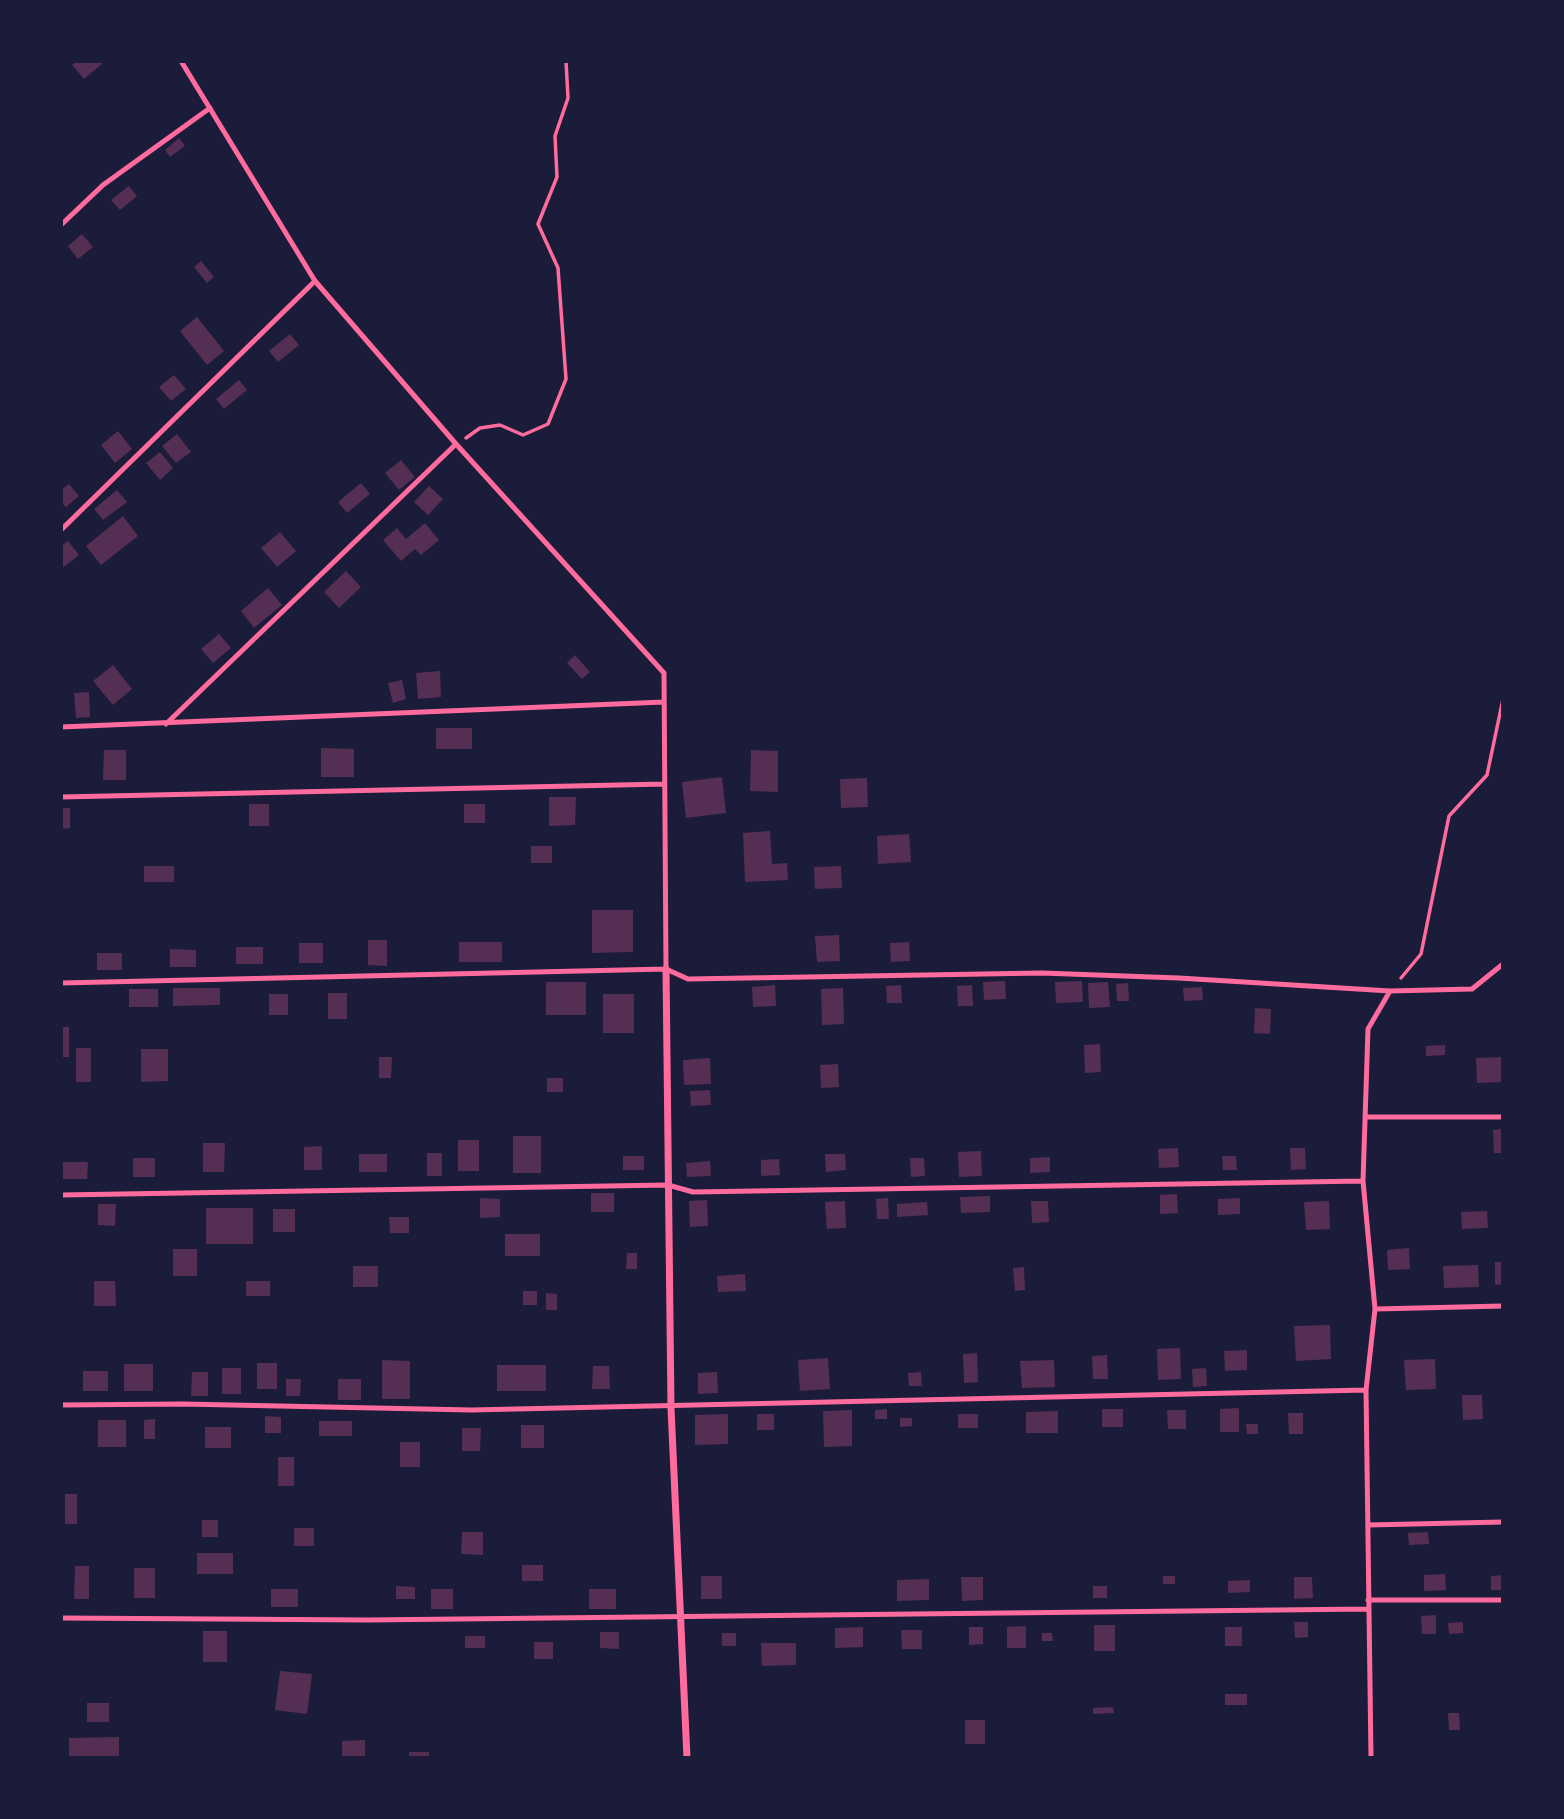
<!DOCTYPE html>
<style>
body{margin:0}
#map{position:relative;width:1564px;height:1819px;overflow:hidden;background:#1b1b3a;font-family:Ubuntu,sans-serif}
canvas{display:block}
.frame{position:absolute;inset:0;border:63px solid #1b1b3a;pointer-events:none}
</style>
<div id="map">
<canvas width="1564" height="1819"></canvas>
<div class="frame"></div>
</div>
<script>
const context = document.querySelector('canvas').getContext('2d');
context.lineJoin = 'round';
function fill(path, color) { context.fillStyle = color; context.fill(path, 'evenodd'); }
const poly = rows => new Path2D(rows.map(r => 'M' + r).join(''));
function strokePath(path, color, width, dash) { context.strokeStyle = color; context.lineWidth = width; context.lineCap = dash ? 'butt' : 'round'; context.setLineDash(dash || []); context.stroke(path); }
fill(poly([
 [77,61,101,61,103,63,84,79,72,65],
 [179,138,185,146,170,157,165,150],
 [129,186,137,196,120,210,111,200],
 [82,234,93,247,78,259,68,246],
 [201,261,214,277,207,283,194,267],
 [197,317,224,351,207,365,180,331],
 [290,334,299,345,278,362,269,351],
 [174,375,186,389,171,401,159,387],
 [239,380,247,390,224,409,216,399],
 [118,431,132,449,115,463,101,445],
 [177,434,191,452,176,463,162,446],
 [160,452,173,468,160,480,146,463],
 [401,460,415,477,399,490,385,473],
 [361,483,370,494,347,513,338,502],
 [69,484,79,496,66,507,61,502,61,490],
 [429,486,443,499,428,515,414,502],
 [117,490,127,502,103,520,94,509],
 [123,516,138,536,101,565,86,546],
 [425,523,439,540,421,555,415,549,401,561,383,540,397,528,406,539],
 [280,532,296,551,277,567,261,548],
 [68,541,79,555,61,569,61,546],
 [346,571,361,587,339,608,324,592],
 [268,588,282,605,254,628,241,611],
 [219,634,231,648,213,663,201,649],
 [575,655,590,672,582,679,567,663],
 [113,665,132,689,113,705,93,681],
 [440,671,441,697,418,699,416,673],
 [402,680,406,699,393,703,388,683],
 [89,692,90,717,76,718,74,693],
 [436,728,472,728,472,749,436,749],
 [321,748,354,749,354,777,321,777],
 [104,750,126,750,126,780,103,780],
 [751,750,778,751,778,792,750,791],
 [722,777,726,813,686,818,682,782],
 [867,778,868,807,841,808,840,779],
 [549,797,576,797,575,825,549,826],
 [249,804,269,804,269,826,249,826],
 [464,804,485,804,485,823,464,823],
 [61,808,70,808,70,828,61,829],
 [770,831,772,864,787,863,788,880,745,882,743,833],
 [909,834,911,862,878,864,877,836],
 [531,846,552,846,552,863,531,863],
 [144,866,174,866,174,882,144,882],
 [841,866,842,888,815,889,814,867],
 [592,910,633,910,633,952,592,953],
 [839,935,840,961,817,962,815,936],
 [368,940,387,940,387,966,368,965],
 [459,942,502,942,502,962,459,962],
 [909,942,910,961,891,962,890,943],
 [299,943,323,943,323,963,299,963],
 [236,947,263,947,263,964,236,964],
 [170,949,196,950,196,967,170,967],
 [97,953,122,953,122,970,97,970],
 [1005,981,1006,999,984,1000,983,982],
 [1082,981,1083,1002,1056,1003,1055,982],
 [546,982,586,982,586,1015,546,1015],
 [1108,982,1110,1007,1089,1008,1088,983],
 [1128,983,1129,1001,1117,1001,1116,984],
 [775,985,776,1006,753,1007,752,987],
 [901,985,902,1003,887,1003,886,986],
 [972,985,973,1006,958,1006,957,986],
 [1202,987,1203,1000,1184,1001,1183,988],
 [173,988,220,988,220,1005,173,1006],
 [843,988,844,1024,822,1025,821,989],
 [129,989,158,989,158,1007,129,1007],
 [328,993,347,993,347,1019,328,1019],
 [269,994,288,994,288,1015,269,1015],
 [603,994,634,994,634,1033,603,1033],
 [1255,1008,1271,1009,1270,1034,1254,1033],
 [61,1027,69,1027,69,1057,61,1057],
 [1100,1044,1101,1072,1085,1073,1084,1045],
 [1445,1045,1445,1055,1426,1056,1426,1046],
 [76,1048,91,1048,91,1082,76,1082],
 [141,1049,168,1049,168,1081,141,1082],
 [379,1057,392,1057,391,1078,379,1078],
 [1503,1057,1503,1082,1477,1083,1476,1058],
 [710,1058,711,1084,684,1085,683,1060],
 [838,1064,839,1087,821,1088,820,1065],
 [547,1078,563,1078,563,1092,547,1092],
 [710,1090,711,1105,691,1106,690,1091],
 [1503,1129,1503,1153,1494,1153,1493,1130],
 [513,1136,541,1136,541,1173,513,1173],
 [458,1140,479,1140,479,1171,458,1171],
 [203,1143,225,1143,224,1172,203,1172],
 [322,1146,322,1170,304,1170,304,1147],
 [1178,1148,1179,1167,1159,1168,1158,1149],
 [1290,1148,1305,1148,1306,1169,1291,1170],
 [981,1151,982,1176,959,1177,958,1152],
 [427,1153,442,1153,442,1176,427,1176],
 [359,1154,387,1154,387,1172,359,1172],
 [825,1154,845,1154,846,1170,826,1172],
 [623,1156,644,1156,644,1170,623,1170],
 [1222,1156,1236,1156,1237,1170,1223,1170],
 [1050,1157,1050,1172,1030,1173,1030,1158],
 [133,1158,155,1158,155,1177,133,1177],
 [910,1158,924,1158,925,1176,911,1177],
 [779,1159,780,1175,761,1176,761,1160],
 [710,1161,711,1176,687,1177,686,1163],
 [63,1162,88,1162,87,1179,63,1179],
 [591,1193,614,1193,614,1212,591,1212],
 [1177,1194,1178,1213,1160,1214,1160,1195],
 [990,1196,990,1212,961,1213,960,1197],
 [480,1198,500,1199,500,1217,480,1218],
 [888,1198,889,1219,877,1219,876,1199],
 [1240,1198,1240,1214,1218,1215,1218,1199],
 [707,1200,708,1226,690,1227,689,1201],
 [845,1201,846,1228,827,1229,825,1202],
 [1031,1201,1048,1201,1049,1222,1032,1223],
 [1329,1201,1330,1229,1306,1230,1304,1202],
 [927,1202,928,1215,897,1217,897,1204],
 [98,1204,116,1204,115,1226,98,1225],
 [206,1208,253,1208,253,1244,206,1244],
 [273,1209,295,1209,295,1232,273,1232],
 [1487,1211,1488,1228,1462,1229,1461,1212],
 [389,1217,409,1217,409,1233,390,1233],
 [505,1234,540,1234,540,1256,505,1256],
 [1409,1248,1410,1269,1388,1270,1387,1250],
 [173,1249,197,1249,197,1276,173,1276],
 [627,1253,637,1253,637,1269,626,1269],
 [1495,1262,1503,1262,1503,1284,1495,1285],
 [1478,1265,1479,1287,1444,1288,1443,1266],
 [353,1266,378,1266,378,1287,353,1287],
 [1024,1267,1025,1290,1015,1291,1013,1268],
 [745,1274,746,1291,718,1292,717,1276],
 [94,1281,115,1281,116,1306,94,1306],
 [246,1281,270,1281,270,1296,246,1296],
 [523,1291,537,1291,537,1305,523,1305],
 [546,1293,557,1294,557,1310,546,1310],
 [1330,1325,1331,1359,1296,1361,1294,1326],
 [1180,1348,1181,1379,1158,1380,1157,1349],
 [1247,1350,1247,1370,1225,1371,1224,1351],
 [977,1353,978,1382,964,1383,963,1354],
 [1107,1355,1108,1379,1093,1379,1092,1356],
 [828,1358,830,1389,800,1391,798,1360],
 [1435,1359,1436,1389,1406,1390,1404,1360],
 [382,1360,410,1361,410,1399,382,1399],
 [1054,1360,1055,1387,1022,1388,1020,1361],
 [257,1363,277,1363,277,1389,257,1389],
 [124,1364,153,1364,153,1391,124,1391],
 [497,1365,546,1365,546,1391,497,1391],
 [593,1366,609,1366,610,1389,592,1389],
 [222,1368,241,1368,241,1394,222,1394],
 [1206,1368,1207,1386,1193,1387,1192,1369],
 [83,1371,108,1371,108,1391,83,1391],
 [192,1372,208,1372,208,1396,191,1396],
 [717,1372,718,1393,698,1394,698,1373],
 [921,1372,922,1386,909,1386,908,1373],
 [286,1379,301,1379,300,1396,286,1396],
 [338,1379,361,1379,361,1400,338,1400],
 [1462,1395,1482,1395,1483,1419,1463,1420],
 [1239,1408,1239,1432,1220,1432,1220,1409],
 [887,1409,887,1419,875,1419,875,1410],
 [1102,1409,1123,1409,1123,1427,1102,1427],
 [852,1410,852,1446,824,1447,823,1411],
 [1167,1410,1186,1410,1186,1429,1168,1429],
 [1058,1411,1058,1433,1026,1433,1026,1412],
 [1288,1413,1303,1413,1303,1434,1289,1434],
 [728,1414,728,1444,695,1445,695,1415],
 [757,1414,774,1414,774,1430,757,1430],
 [958,1414,978,1414,978,1428,958,1428],
 [265,1416,281,1417,281,1433,265,1433],
 [900,1418,912,1418,912,1426,900,1427],
 [155,1419,155,1439,144,1439,144,1420],
 [98,1420,126,1420,126,1447,98,1447],
 [319,1421,352,1421,352,1436,319,1436],
 [1246,1424,1258,1424,1258,1434,1247,1434],
 [521,1425,544,1425,544,1448,521,1448],
 [205,1427,231,1427,231,1448,205,1448],
 [462,1428,481,1428,480,1451,462,1451],
 [400,1442,420,1442,420,1467,400,1467],
 [278,1457,294,1457,294,1486,278,1486],
 [65,1494,77,1494,77,1524,65,1524],
 [202,1520,218,1520,218,1537,202,1537],
 [294,1528,314,1528,314,1546,294,1546],
 [462,1532,483,1532,483,1555,461,1554],
 [1428,1532,1429,1544,1409,1545,1408,1533],
 [197,1553,233,1553,233,1574,197,1574],
 [522,1565,543,1565,543,1581,522,1581],
 [75,1566,89,1566,89,1599,74,1599],
 [134,1568,155,1568,155,1598,134,1598],
 [1445,1574,1446,1590,1424,1591,1424,1575],
 [1503,1575,1503,1590,1491,1590,1491,1576],
 [701,1576,722,1576,722,1599,701,1599],
 [1163,1576,1175,1576,1175,1584,1163,1584],
 [961,1577,983,1577,983,1600,962,1601],
 [1294,1577,1312,1577,1313,1598,1294,1599],
 [929,1579,929,1600,897,1601,897,1580],
 [1250,1580,1250,1592,1228,1593,1228,1581],
 [396,1586,415,1587,415,1599,396,1599],
 [1093,1586,1107,1586,1107,1598,1093,1598],
 [271,1589,298,1589,298,1607,271,1607],
 [431,1589,453,1589,453,1609,431,1609],
 [589,1589,616,1589,616,1609,589,1609],
 [1436,1615,1436,1634,1422,1634,1421,1616],
 [1294,1622,1308,1622,1308,1637,1295,1638],
 [1463,1622,1463,1633,1449,1634,1448,1623],
 [1094,1625,1115,1625,1115,1651,1094,1651],
 [1026,1626,1026,1648,1007,1648,1007,1627],
 [863,1627,863,1647,835,1648,835,1628],
 [969,1627,983,1627,983,1644,969,1645],
 [1225,1627,1242,1627,1242,1646,1225,1646],
 [901,1630,922,1630,922,1649,902,1649],
 [203,1631,227,1631,227,1662,203,1662],
 [600,1632,619,1632,619,1649,600,1648],
 [722,1633,736,1633,736,1646,722,1646],
 [1042,1633,1052,1633,1053,1641,1042,1641],
 [465,1636,485,1636,485,1648,465,1648],
 [534,1642,553,1642,553,1659,534,1659],
 [761,1643,796,1643,796,1665,762,1666],
 [280,1671,312,1674,307,1714,275,1710],
 [1225,1694,1247,1694,1247,1705,1225,1705],
 [87,1703,109,1703,109,1722,87,1722],
 [1113,1707,1114,1713,1093,1714,1093,1708],
 [1448,1713,1459,1713,1460,1730,1449,1730],
 [965,1720,985,1720,985,1744,965,1744],
 [119,1737,119,1758,69,1758,69,1738],
 [365,1740,365,1758,342,1758,342,1741],
 [409,1752,429,1752,429,1758,409,1758]
]), '#542f53');
strokePath(poly([
 [466,438,480,428,500,425,523,435,548,424,566,379,558,268,538,224,557,177,555,136,568,98,566,61],
 [1401,978,1421,954,1449,816,1487,775,1503,699]
]), '#ff6b9d', 3.5);
strokePath(poly([
 [181,61,315,281,456,444,664,673,666,969],
 [61,225,103,185,210,108],
 [61,530,315,281],
 [166,724,456,444],
 [61,727,664,702],
 [61,797,665,784],
 [61,983,666,969,688,979,1042,973,1179,978,1390,991,1472,989,1503,964],
 [1367,1117,1503,1117],
 [61,1195,668,1185,693,1192,1363,1181],
 [1375,1309,1503,1306],
 [61,1405,183,1404,471,1410,1366,1390],
 [1368,1525,1503,1522],
 [1368,1600,1503,1600],
 [61,1618,368,1620,1368,1609],
 [1371,1758,1366,1390,1375,1309,1363,1181,1368,1029,1390,991]
]), '#ff6b9d', 5);
strokePath(poly([
 [666,969,671,1408,687,1758]
]), '#ff6b9d', 7);
</script>
